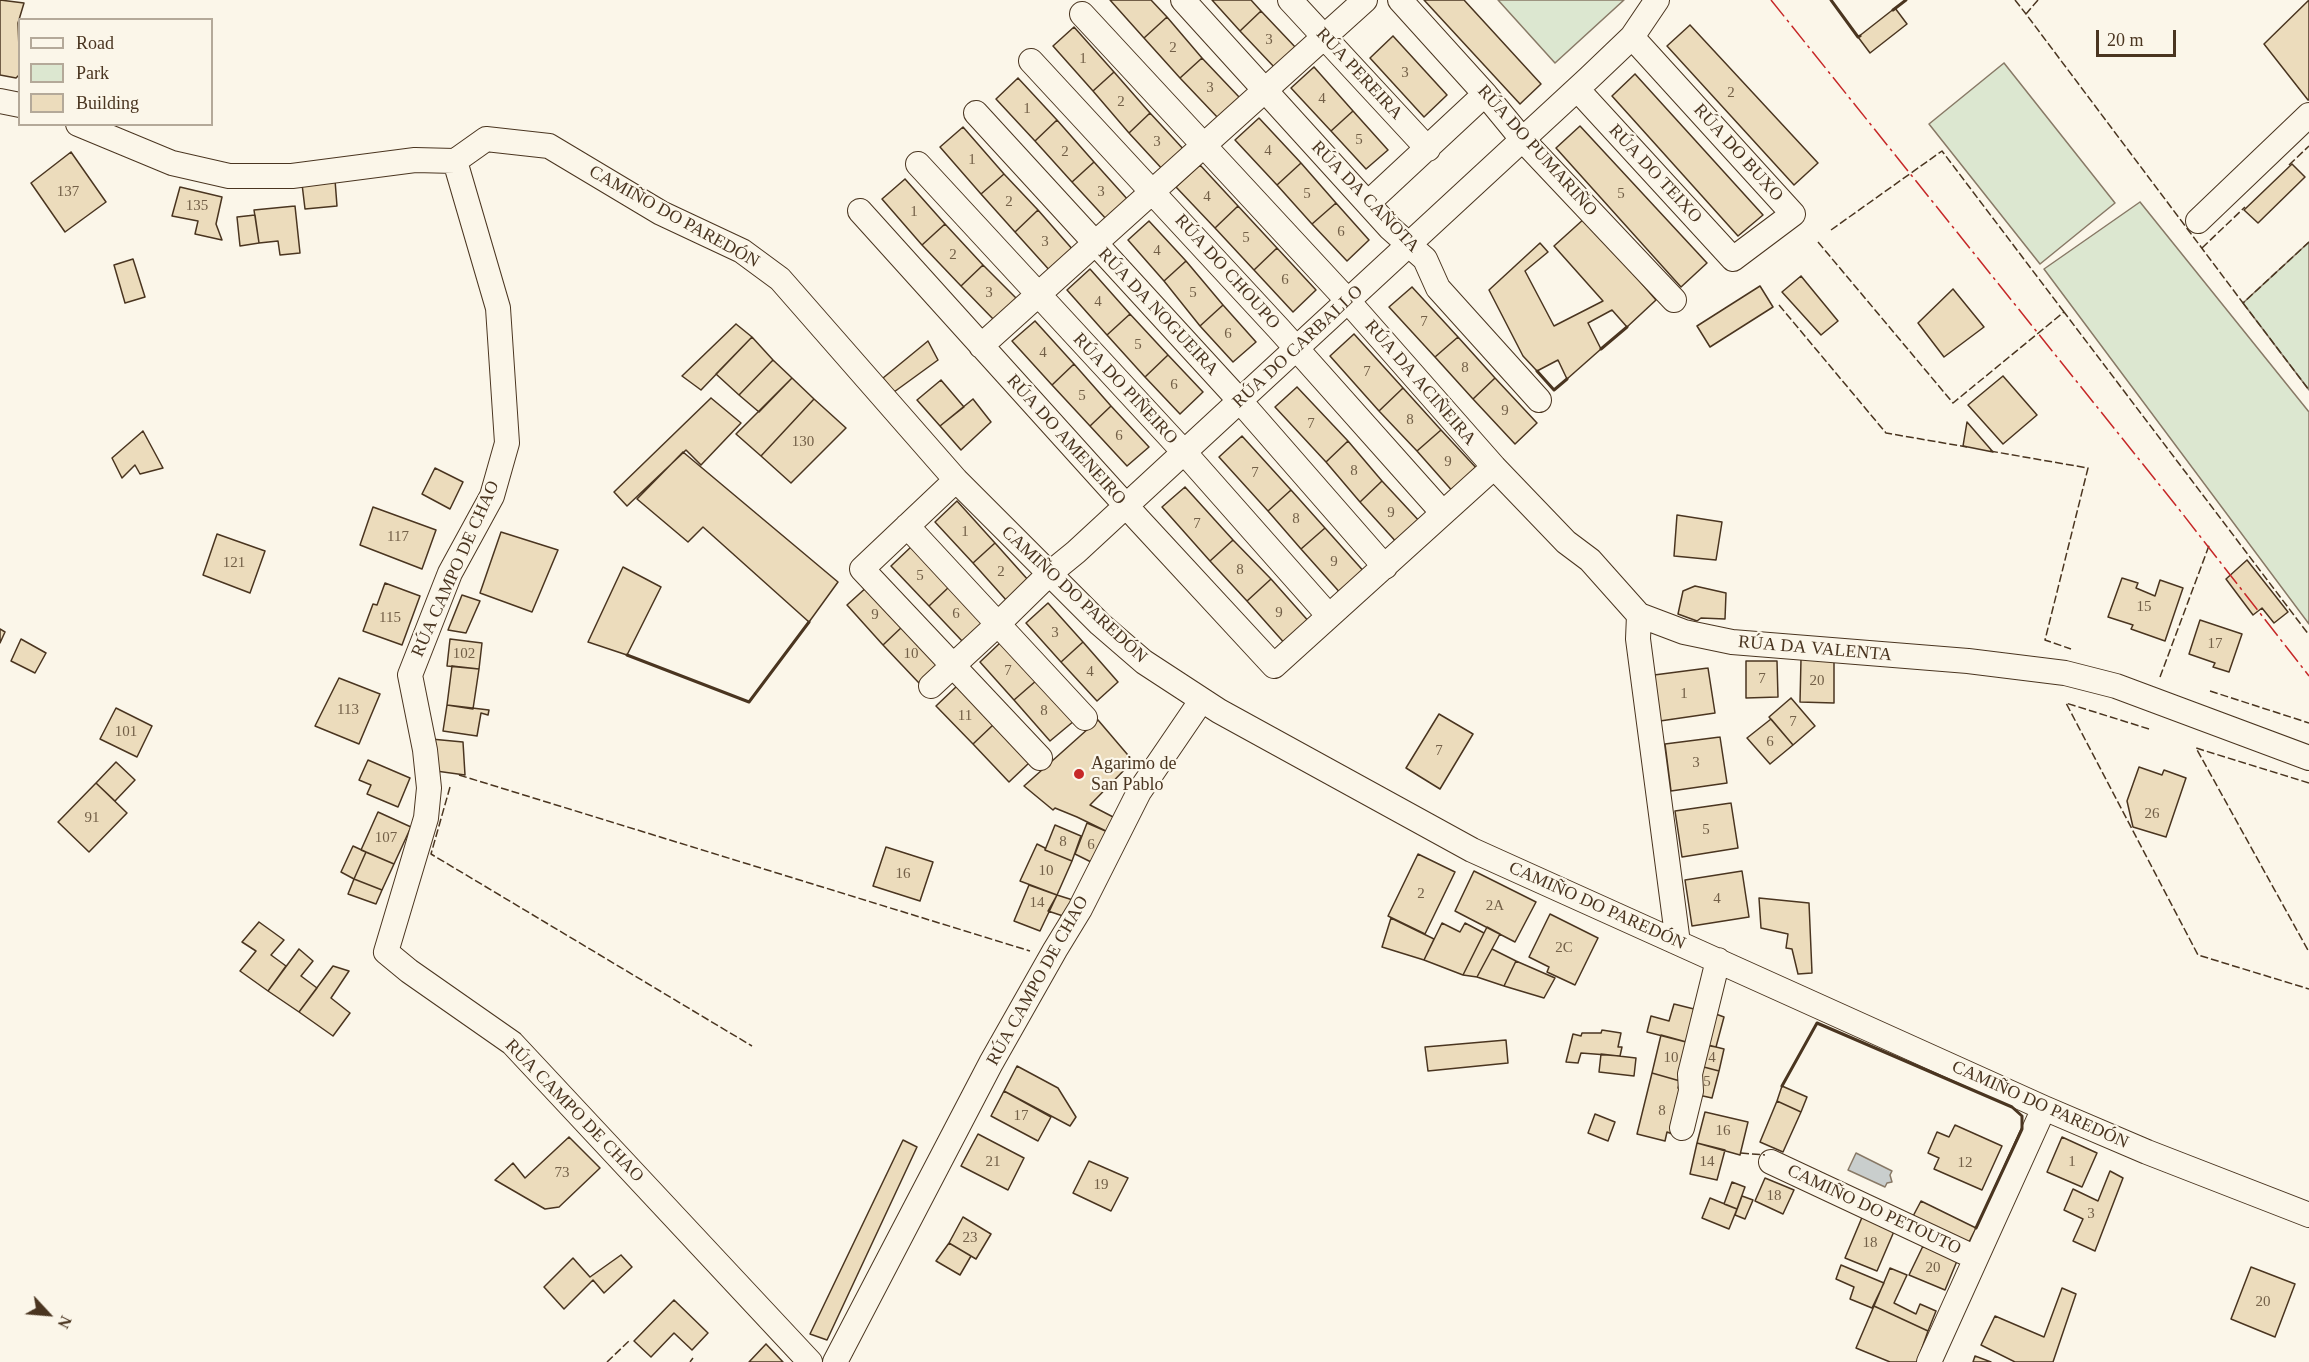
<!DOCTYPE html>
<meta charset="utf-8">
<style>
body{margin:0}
#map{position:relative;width:2309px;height:1362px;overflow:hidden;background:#fbf6e9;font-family:"Times New Roman",serif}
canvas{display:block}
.legend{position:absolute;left:18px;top:18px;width:195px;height:108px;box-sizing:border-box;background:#fbf6e9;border:2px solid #b4a999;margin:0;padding:8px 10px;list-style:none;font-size:18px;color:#4a3520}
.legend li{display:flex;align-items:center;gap:12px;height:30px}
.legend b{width:30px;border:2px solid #b4a999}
.north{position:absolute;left:18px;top:1284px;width:60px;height:60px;-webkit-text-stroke:4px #fbf6e9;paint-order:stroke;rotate:116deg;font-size:16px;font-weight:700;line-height:24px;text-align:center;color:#4a3520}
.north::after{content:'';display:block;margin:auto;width:21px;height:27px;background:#4a3520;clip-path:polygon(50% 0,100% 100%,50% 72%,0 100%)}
.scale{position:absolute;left:2096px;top:30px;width:80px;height:27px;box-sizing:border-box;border:3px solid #4a3520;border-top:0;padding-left:8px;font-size:18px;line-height:21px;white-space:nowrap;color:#4a3520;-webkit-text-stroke:4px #fbf6e9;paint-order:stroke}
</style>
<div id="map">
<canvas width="2309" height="1362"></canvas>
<ul class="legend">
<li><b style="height:8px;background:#fbf6e9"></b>Road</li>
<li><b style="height:16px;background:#dce7d0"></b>Park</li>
<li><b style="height:16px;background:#ecdcbc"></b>Building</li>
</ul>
<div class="north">N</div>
<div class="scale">20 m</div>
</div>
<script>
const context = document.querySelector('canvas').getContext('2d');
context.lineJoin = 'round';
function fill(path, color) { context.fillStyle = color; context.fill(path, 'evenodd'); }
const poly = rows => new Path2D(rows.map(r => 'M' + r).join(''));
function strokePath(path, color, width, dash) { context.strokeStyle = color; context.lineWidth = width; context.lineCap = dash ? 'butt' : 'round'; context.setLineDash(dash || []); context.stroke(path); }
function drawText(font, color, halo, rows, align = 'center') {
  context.font = font + ' "Times New Roman",serif'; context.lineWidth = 4.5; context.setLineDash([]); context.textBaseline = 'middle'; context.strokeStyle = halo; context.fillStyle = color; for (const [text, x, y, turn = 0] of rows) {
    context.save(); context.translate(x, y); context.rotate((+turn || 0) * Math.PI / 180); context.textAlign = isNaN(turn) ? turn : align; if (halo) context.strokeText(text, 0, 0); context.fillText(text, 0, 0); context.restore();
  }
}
const green = poly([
 [1498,0,1624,0,1555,63,1498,0],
 [2004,63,2115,203,2040,264,1929,124,2004,63],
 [2140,202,2309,412,2309,624,2044,269,2140,202],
 [2309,242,2309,390,2243,303,2309,242]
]);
fill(green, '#dce7d0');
strokePath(green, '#887966', 1.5);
const water = poly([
 [1856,1153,1892,1171,1890,1175,1892,1182,1887,1183,1885,1187,1848,1170,1856,1153]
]);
fill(water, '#c9cecd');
strokePath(water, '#887966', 1.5);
const building = poly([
 [0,0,24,3,18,23,20,74,16,78,0,75,0,0],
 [1110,0,1151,0,1167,17,1144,38,1110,0],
 [1212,0,1251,0,1261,11,1240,31,1212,0],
 [1424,0,1464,0,1541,84,1520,104,1424,0],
 [2309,0,2309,100,2308,100,2264,44,2309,0],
 [1895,8,1907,24,1870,53,1858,37,1895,8],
 [1261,11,1297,49,1276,69,1240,31,1261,11],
 [1167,17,1202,58,1180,78,1144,38,1167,17],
 [1690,25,1818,163,1794,185,1667,46,1690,25],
 [1074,27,1114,72,1093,91,1053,46,1074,27],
 [1393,36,1447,95,1424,117,1370,58,1393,36],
 [1202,58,1240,98,1219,119,1180,78,1202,58],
 [1314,67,1353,111,1331,131,1291,88,1314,67],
 [1114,72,1150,113,1129,133,1093,91,1114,72],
 [1635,74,1763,215,1738,236,1612,96,1635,74],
 [1018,78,1057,120,1035,141,996,99,1018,78],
 [1353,111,1388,150,1366,169,1331,131,1353,111],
 [1150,113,1186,152,1164,171,1129,133,1150,113],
 [1259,118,1301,163,1277,185,1235,140,1259,118],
 [1057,120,1094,162,1072,182,1035,141,1057,120],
 [1580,126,1707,263,1681,287,1556,148,1580,126],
 [963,127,1004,174,981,194,940,147,963,127],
 [71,152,106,202,65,232,31,183,71,152],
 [1094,162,1129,201,1108,221,1072,182,1094,162],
 [1301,163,1336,203,1312,224,1277,185,1301,163],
 [2292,164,2305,177,2258,223,2244,210,2292,164],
 [1200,165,1238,206,1215,228,1176,187,1200,165],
 [1004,174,1038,210,1015,232,981,194,1004,174],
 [905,179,945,224,922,245,882,199,905,179],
 [335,180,337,206,305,209,302,184,335,180],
 [180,187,222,197,216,224,222,240,195,234,198,221,172,216,180,187],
 [1336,203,1369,240,1347,261,1312,224,1336,203],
 [295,206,300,253,280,255,278,241,259,243,254,210,295,206],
 [1238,206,1277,248,1254,270,1215,228,1238,206],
 [1038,210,1074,251,1052,273,1015,232,1038,210],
 [255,215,259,243,240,246,237,217,255,215],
 [1585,218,1656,300,1627,327,1612,310,1588,323,1601,349,1567,379,1558,360,1537,371,1523,356,1489,290,1540,243,1548,252,1525,271,1554,326,1603,301,1554,246,1585,218],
 [1149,221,1186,261,1164,281,1128,240,1149,221],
 [945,224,983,265,961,286,922,245,945,224],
 [1277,248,1316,290,1293,312,1254,270,1277,248],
 [133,259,145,297,125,303,114,265,133,259],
 [1186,261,1223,305,1200,326,1164,281,1186,261],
 [983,265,1018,300,996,322,961,286,983,265],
 [1090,269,1130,314,1107,335,1067,290,1090,269],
 [1801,276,1838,321,1821,335,1782,292,1801,276],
 [1760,286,1773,307,1710,347,1697,326,1760,286],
 [1412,287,1458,337,1435,357,1389,307,1412,287],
 [1953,289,1984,327,1944,357,1918,323,1953,289],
 [1223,305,1256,342,1233,362,1200,326,1223,305],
 [1130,314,1168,355,1145,377,1107,335,1130,314],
 [1035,321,1074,364,1052,385,1012,341,1035,321],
 [736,324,752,337,701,390,682,376,736,324],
 [1354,334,1403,388,1379,411,1330,356,1354,334],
 [752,337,773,360,739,395,716,374,752,337],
 [1458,337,1495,378,1473,399,1435,357,1458,337],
 [928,341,938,360,894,392,883,378,928,341],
 [1168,355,1203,392,1180,414,1145,377,1168,355],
 [773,360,792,378,759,412,739,395,773,360],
 [1074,364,1111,406,1090,426,1052,385,1074,364],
 [2003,376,2037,415,2003,444,1968,405,2003,376],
 [792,378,814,399,761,456,736,434,792,378],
 [1495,378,1537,423,1515,444,1473,399,1495,378],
 [941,380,964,407,940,426,917,400,941,380],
 [1297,387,1348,441,1326,462,1275,407,1297,387],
 [1403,388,1441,430,1417,451,1379,411,1403,388],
 [711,398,741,423,701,465,686,450,627,506,614,492,711,398],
 [814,399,846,428,791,483,761,456,814,399],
 [973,399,991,422,961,450,940,426,973,399],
 [1111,406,1149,447,1127,466,1090,426,1111,406],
 [1967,422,1993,452,1963,446,1967,422],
 [1441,430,1480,472,1455,494,1417,451,1441,430],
 [143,431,163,468,140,474,135,465,122,478,112,458,143,431],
 [1242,436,1291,490,1268,511,1219,457,1242,436],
 [1348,441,1382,481,1360,502,1326,462,1348,441],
 [683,452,838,582,809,622,703,527,688,542,637,499,683,452],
 [435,468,463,482,450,509,422,494,435,468],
 [1382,481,1422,524,1399,545,1360,502,1382,481],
 [1185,487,1233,540,1210,561,1162,507,1185,487],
 [1291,490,1325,528,1301,549,1268,511,1291,490],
 [957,501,995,543,973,563,935,522,957,501],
 [373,507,436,530,422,569,360,545,373,507],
 [1677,515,1722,522,1716,560,1674,556,1677,515],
 [1325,528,1367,575,1343,596,1301,549,1325,528],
 [501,532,558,550,532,612,480,593,501,532],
 [217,534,265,551,250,593,203,575,217,534],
 [1233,540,1271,579,1247,601,1210,561,1233,540],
 [995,543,1029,581,1007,601,973,563,995,543],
 [913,545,950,586,929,606,891,566,913,545],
 [2247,560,2288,612,2274,623,2262,608,2253,615,2226,579,2247,560],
 [623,567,661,587,627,655,588,642,623,567],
 [2122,578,2138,583,2136,588,2155,596,2160,580,2183,588,2165,641,2131,629,2133,625,2108,617,2122,578],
 [1271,579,1311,624,1287,646,1247,601,1271,579],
 [385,583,420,596,402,645,363,631,373,604,377,605,385,583],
 [868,586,904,625,883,645,847,605,868,586],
 [950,586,983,622,963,642,929,606,950,586],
 [1695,586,1726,593,1725,619,1701,618,1697,621,1678,614,1683,591,1695,586],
 [462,595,480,601,466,633,448,630,462,595],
 [1048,603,1083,642,1061,662,1026,623,1048,603],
 [2200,620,2242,634,2229,672,2213,667,2215,663,2189,654,2200,620],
 [904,625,940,663,919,683,883,645,904,625],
 [0,629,5,632,0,643,0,629],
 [21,639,46,653,35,673,11,661,21,639],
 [450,639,482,643,479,669,447,666,450,639],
 [1001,642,1037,680,1014,700,980,662,1001,642],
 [1083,642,1118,682,1097,701,1061,662,1083,642],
 [1801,659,1834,661,1834,703,1800,702,1801,659],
 [1746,661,1777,661,1778,697,1746,698,1746,661],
 [452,666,479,669,473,709,447,705,452,666],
 [1708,668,1715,713,1660,721,1654,675,1708,668],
 [339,678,380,694,359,744,315,726,339,678],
 [1037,680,1074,721,1050,741,1014,700,1037,680],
 [957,686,993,725,973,744,936,706,957,686],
 [1791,698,1815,726,1793,745,1769,717,1791,698],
 [447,705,489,710,488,715,481,713,477,736,443,731,447,705],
 [116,708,152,726,137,757,100,739,116,708],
 [1439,714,1473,734,1440,789,1406,768,1439,714],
 [1771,719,1793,745,1770,764,1747,738,1771,719],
 [1098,720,1133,761,1090,805,1117,819,1110,833,1077,817,1055,808,1053,810,1024,786,1098,720],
 [993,725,1029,763,1009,782,973,744,993,725],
 [1720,737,1727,783,1671,791,1665,744,1720,737],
 [431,739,463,742,465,775,436,771,431,739],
 [368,760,410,778,398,807,367,794,371,785,359,780,368,760],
 [116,762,135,780,115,801,96,783,116,762],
 [2139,767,2162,775,2164,770,2186,778,2166,837,2133,827,2127,801,2139,767],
 [96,783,127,813,89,852,58,822,96,783],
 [1731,803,1738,848,1682,857,1675,811,1731,803],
 [378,812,411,827,394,864,361,850,378,812],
 [1087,823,1110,833,1095,864,1075,854,1087,823],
 [1055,825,1081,836,1072,861,1045,850,1055,825],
 [1037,844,1045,848,1045,850,1072,861,1057,895,1020,881,1037,844],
 [353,846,366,852,354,879,341,872,353,846],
 [886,847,933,862,920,901,873,886,886,847],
 [366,852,394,864,382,890,354,879,366,852],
 [1418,854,1455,872,1425,934,1388,916,1418,854],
 [1474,871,1536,902,1515,942,1455,911,1474,871],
 [1742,871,1749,917,1692,926,1685,880,1742,871],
 [354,879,382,890,376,904,348,894,354,879],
 [1029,885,1057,895,1040,931,1014,921,1029,885],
 [1057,895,1076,901,1069,918,1048,911,1057,895],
 [1759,898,1809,903,1812,973,1798,974,1792,949,1786,948,1788,934,1761,928,1759,898],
 [1550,914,1598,938,1575,985,1547,972,1549,967,1529,957,1550,914],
 [1391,918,1434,939,1424,960,1382,947,1391,918],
 [259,922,284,940,271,955,286,966,268,991,240,971,256,951,242,942,259,922],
 [1442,923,1460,932,1465,923,1484,933,1463,975,1424,960,1442,923],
 [1487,927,1500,934,1477,977,1463,975,1487,927],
 [299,949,313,961,301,976,317,988,299,1012,268,991,299,949],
 [1492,949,1516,961,1504,986,1477,977,1492,949],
 [1516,961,1555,978,1544,998,1504,986,1516,961],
 [333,966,349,971,331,998,350,1013,333,1036,299,1012,333,966],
 [1674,1004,1698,1010,1690,1043,1647,1032,1651,1016,1669,1021,1674,1004],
 [1713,1013,1724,1017,1716,1047,1705,1045,1713,1013],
 [1602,1030,1621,1033,1618,1047,1622,1047,1620,1056,1581,1053,1578,1063,1566,1062,1573,1034,1581,1036,1582,1033,1601,1033,1602,1030],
 [1661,1035,1690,1043,1680,1081,1652,1073,1661,1035],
 [1506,1040,1508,1063,1428,1071,1425,1047,1506,1040],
 [1704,1044,1724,1049,1719,1071,1700,1066,1704,1044],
 [1601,1054,1636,1058,1634,1076,1599,1072,1601,1054],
 [1017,1066,1058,1088,1076,1117,1070,1126,1004,1091,1017,1066],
 [1700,1066,1719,1071,1712,1098,1694,1094,1700,1066],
 [1652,1073,1680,1081,1678,1088,1686,1090,1675,1135,1667,1132,1665,1141,1637,1134,1652,1073],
 [1782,1086,1807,1097,1801,1112,1777,1101,1782,1086],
 [1004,1091,1051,1117,1038,1141,991,1116,1004,1091],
 [1777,1101,1801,1112,1783,1152,1760,1142,1777,1101],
 [1705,1112,1748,1122,1740,1155,1697,1143,1705,1112],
 [1595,1114,1615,1122,1608,1141,1588,1133,1595,1114],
 [1955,1125,2002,1146,1982,1190,1934,1169,1939,1158,1928,1153,1937,1132,1949,1137,1955,1125],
 [978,1134,1024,1158,1008,1190,961,1166,978,1134],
 [569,1137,600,1168,559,1207,545,1209,495,1180,513,1163,525,1178,569,1137],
 [2062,1137,2097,1153,2082,1187,2047,1172,2062,1137],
 [903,1140,917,1147,827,1340,810,1334,903,1140],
 [1697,1143,1725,1150,1717,1180,1690,1174,1697,1143],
 [1089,1161,1128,1178,1111,1211,1073,1193,1089,1161],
 [2110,1171,2123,1178,2095,1251,2073,1241,2083,1219,2064,1210,2073,1189,2098,1201,2110,1171],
 [1765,1178,1794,1190,1783,1214,1755,1201,1765,1178],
 [1732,1182,1745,1187,1737,1209,1724,1204,1732,1182],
 [1742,1196,1753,1200,1745,1219,1735,1215,1742,1196],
 [1710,1198,1737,1209,1729,1229,1702,1218,1710,1198],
 [1921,1201,1976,1228,1967,1246,1911,1220,1921,1201],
 [1863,1215,1895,1229,1877,1271,1845,1258,1863,1215],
 [963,1217,991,1234,976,1259,949,1243,963,1217],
 [949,1243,971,1256,960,1275,936,1261,949,1243],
 [1923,1246,1957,1261,1945,1290,1909,1275,1923,1246],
 [621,1255,632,1267,604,1293,593,1280,564,1309,544,1287,573,1258,590,1277,621,1255],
 [1841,1265,1884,1283,1872,1308,1850,1299,1854,1287,1836,1279,1841,1265],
 [2251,1267,2295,1284,2275,1337,2231,1319,2251,1267],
 [1890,1268,1907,1275,1894,1303,1916,1314,1920,1304,1936,1311,1928,1331,1874,1306,1890,1268],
 [2062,1288,2076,1294,2053,1362,2015,1362,1981,1345,1995,1316,2044,1337,2062,1288],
 [674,1300,708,1333,692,1350,674,1333,651,1357,634,1341,674,1300],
 [1874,1306,1928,1331,1917,1362,1890,1362,1856,1348,1874,1306],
 [766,1344,783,1362,749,1362,766,1344],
 [1975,1356,1991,1362,1973,1362,1975,1356]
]);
fill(building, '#ecdcbc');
strokePath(building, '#4a3520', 1.5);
const street = poly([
 [1183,0,1390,228,1425,259,1438,288,1539,400],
 [1290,0,1428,149],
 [1400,0,1485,94,1522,139,1674,300],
 [1082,14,1348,301,1494,467,1566,542,1590,560,1639,615,1684,632,1732,642,1968,661,2065,673,2116,686,2309,758],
 [1031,61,1279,329,1443,513],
 [1577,89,1733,259,1793,214,1632,37],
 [0,101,20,105],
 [976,113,1240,401,1385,567],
 [78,124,172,163,229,176,292,176,415,160,455,161,498,308,507,443,492,496,450,573,410,675,425,750,429,788,426,818,386,952,409,971,512,1043,810,1362],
 [455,161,486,139,549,146,661,213,742,251,780,279,956,480,1100,624,1144,662,1219,711,1472,850,2044,1108,2147,1152,2309,1215],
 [918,164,1184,452,1329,616],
 [1368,203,1485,94],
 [860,211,1138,519,1274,666,1494,467],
 [2198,221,2309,115],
 [981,346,1365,0],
 [956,480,862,569,1040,758],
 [907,526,1085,718],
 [1639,615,1638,639,1678,943],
 [931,686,998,624,1049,574,1076,552,1589,78,1632,37,1657,0],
 [1682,1128,1691,1091,1690,1074,1718,960],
 [1771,1162,1976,1258],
 [835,1362,991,1063,1055,950,1080,909,1139,792,1201,701],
 [1929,1362,2044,1108]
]);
strokePath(street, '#4a3520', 26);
strokePath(street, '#fbf6e9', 24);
strokePath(poly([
 [2015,0,2026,14],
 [2038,0,2026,14,2243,303,2309,242],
 [2289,165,2309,146],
 [1831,230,1942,151,2064,312],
 [1818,242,1953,403,2064,312,2309,635],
 [2202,248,2245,207],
 [2243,303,2309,390],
 [1779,305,1886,433,1967,447],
 [1990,451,2088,468,2045,640,2071,649],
 [2160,677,2210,543],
 [2210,691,2309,723],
 [2149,729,2066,703,2198,955,2309,989],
 [459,775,1030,951],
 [2309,783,2196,748,2309,952],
 [450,787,431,854,752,1046],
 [1741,1153,1765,1155],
 [607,1362,629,1341],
 [690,1362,693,1358]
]), '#4a3520', 1.5, [8, 3]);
strokePath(poly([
 [1831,0,1858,37,1860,36],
 [1893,10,1906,0],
 [1601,349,1627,327],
 [1537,371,1554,390,1567,379],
 [627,655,749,702,809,622],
 [1782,1086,1817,1023,2012,1107,2022,1116,2022,1129,1976,1228]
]), '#4a3520', 3);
strokePath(poly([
 [1771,0,2178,508,2309,676]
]), '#c62828', 1.5, [21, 4.5, 3, 4.5]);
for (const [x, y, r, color] of [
 [1079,774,6,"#c62828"]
]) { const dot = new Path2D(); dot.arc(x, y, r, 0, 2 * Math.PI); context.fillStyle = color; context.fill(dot); strokePath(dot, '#fbf6e9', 2); }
drawText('15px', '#725f47', null, [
 ["3",1269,40],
 ["2",1173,48],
 ["1",1083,59],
 ["3",1405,73],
 ["3",1210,88],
 ["2",1731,93],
 ["4",1322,99],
 ["2",1121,102],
 ["1",1027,109],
 ["5",1359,140],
 ["3",1157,142],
 ["4",1268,151],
 ["2",1065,152],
 ["1",972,160],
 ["137",68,192],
 ["3",1101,192],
 ["5",1307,194],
 ["5",1621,194],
 ["4",1207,197],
 ["2",1009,202],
 ["135",197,206],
 ["1",914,212],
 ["6",1341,232],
 ["5",1246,238],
 ["3",1045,242],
 ["4",1157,251],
 ["2",953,255],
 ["6",1285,280],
 ["3",989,293],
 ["5",1193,293],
 ["4",1098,302],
 ["7",1424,322],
 ["6",1228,334],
 ["5",1138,345],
 ["4",1043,353],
 ["8",1465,368],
 ["7",1367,372],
 ["6",1174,385],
 ["5",1082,396],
 ["9",1505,411],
 ["8",1410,420],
 ["7",1311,424],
 ["6",1119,436],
 ["130",803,442],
 ["9",1448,462],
 ["8",1354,471],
 ["7",1255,473],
 ["9",1391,513],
 ["8",1296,519],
 ["7",1197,524],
 ["1",965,532],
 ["117",398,537],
 ["9",1334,562],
 ["121",234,563],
 ["8",1240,570],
 ["2",1001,572],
 ["5",920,576],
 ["15",2144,607],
 ["9",1279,613],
 ["6",956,614],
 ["9",875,615],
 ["115",390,618],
 ["3",1055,633],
 ["17",2215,644],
 ["102",464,654],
 ["10",911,654],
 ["7",1008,671],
 ["4",1090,672],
 ["7",1762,679],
 ["20",1817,681],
 ["1",1684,694],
 ["113",348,710],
 ["8",1044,711],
 ["11",965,716],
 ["7",1793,722],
 ["101",126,732],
 ["6",1770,742],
 ["7",1439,751],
 ["3",1696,763],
 ["26",2152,814],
 ["91",92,818],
 ["5",1706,830],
 ["107",386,838],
 ["8",1063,842],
 ["6",1091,845],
 ["10",1046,871],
 ["16",903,874],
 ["2",1421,894],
 ["4",1717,899],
 ["14",1037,903],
 ["2A",1495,906],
 ["2C",1564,948],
 ["10",1671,1058],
 ["4",1712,1058],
 ["5",1707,1082],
 ["8",1662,1111],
 ["17",1021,1116],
 ["16",1723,1131],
 ["21",993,1162],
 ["14",1707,1162],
 ["1",2072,1162],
 ["12",1965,1163],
 ["73",562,1173],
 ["19",1101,1185],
 ["18",1774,1196],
 ["3",2091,1214],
 ["23",970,1238],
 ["18",1870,1243],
 ["20",1933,1268],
 ["20",2263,1302]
]);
drawText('18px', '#4a3520', '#fbf6e9', [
 ["RÚA PEREIRA",1359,74,47],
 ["RÚA DO PUMARIÑO",1537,151,48],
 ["RÚA DO BUXO",1738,153,48],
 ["RÚA DO TEIXO",1655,174,47],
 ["RÚA DA CAÑOTA",1365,197,46],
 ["CAMIÑO DO PAREDÓN",674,217,29],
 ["RÚA DO CHOUPO",1227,272,48],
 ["RÚA DA NOGUEIRA",1158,312,47],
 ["RÚA DO CARBALLO",1298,347,-43],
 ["RÚA DA ACIÑEIRA",1420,383,49],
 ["RÚA DO PIÑEIRO",1125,389,47],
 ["RÚA DO AMENEIRO",1066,440,48],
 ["RÚA CAMPO DE CHAO",456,569,-66],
 ["CAMIÑO DO PAREDÓN",1074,595,43],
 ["RÚA DA VALENTA",1815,649,5],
 ["CAMIÑO DO PAREDÓN",1597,906,24],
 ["RÚA CAMPO DE CHAO",1038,981,-61],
 ["CAMIÑO DO PAREDÓN",2040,1105,24],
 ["RÚA CAMPO DE CHAO",574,1111,46],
 ["CAMIÑO DO PETOUTO",1874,1210,25]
]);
drawText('18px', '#4a3520', '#fbf6e9', [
 ["Agarimo de",1091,764],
 ["San Pablo",1091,785]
], 'left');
</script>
